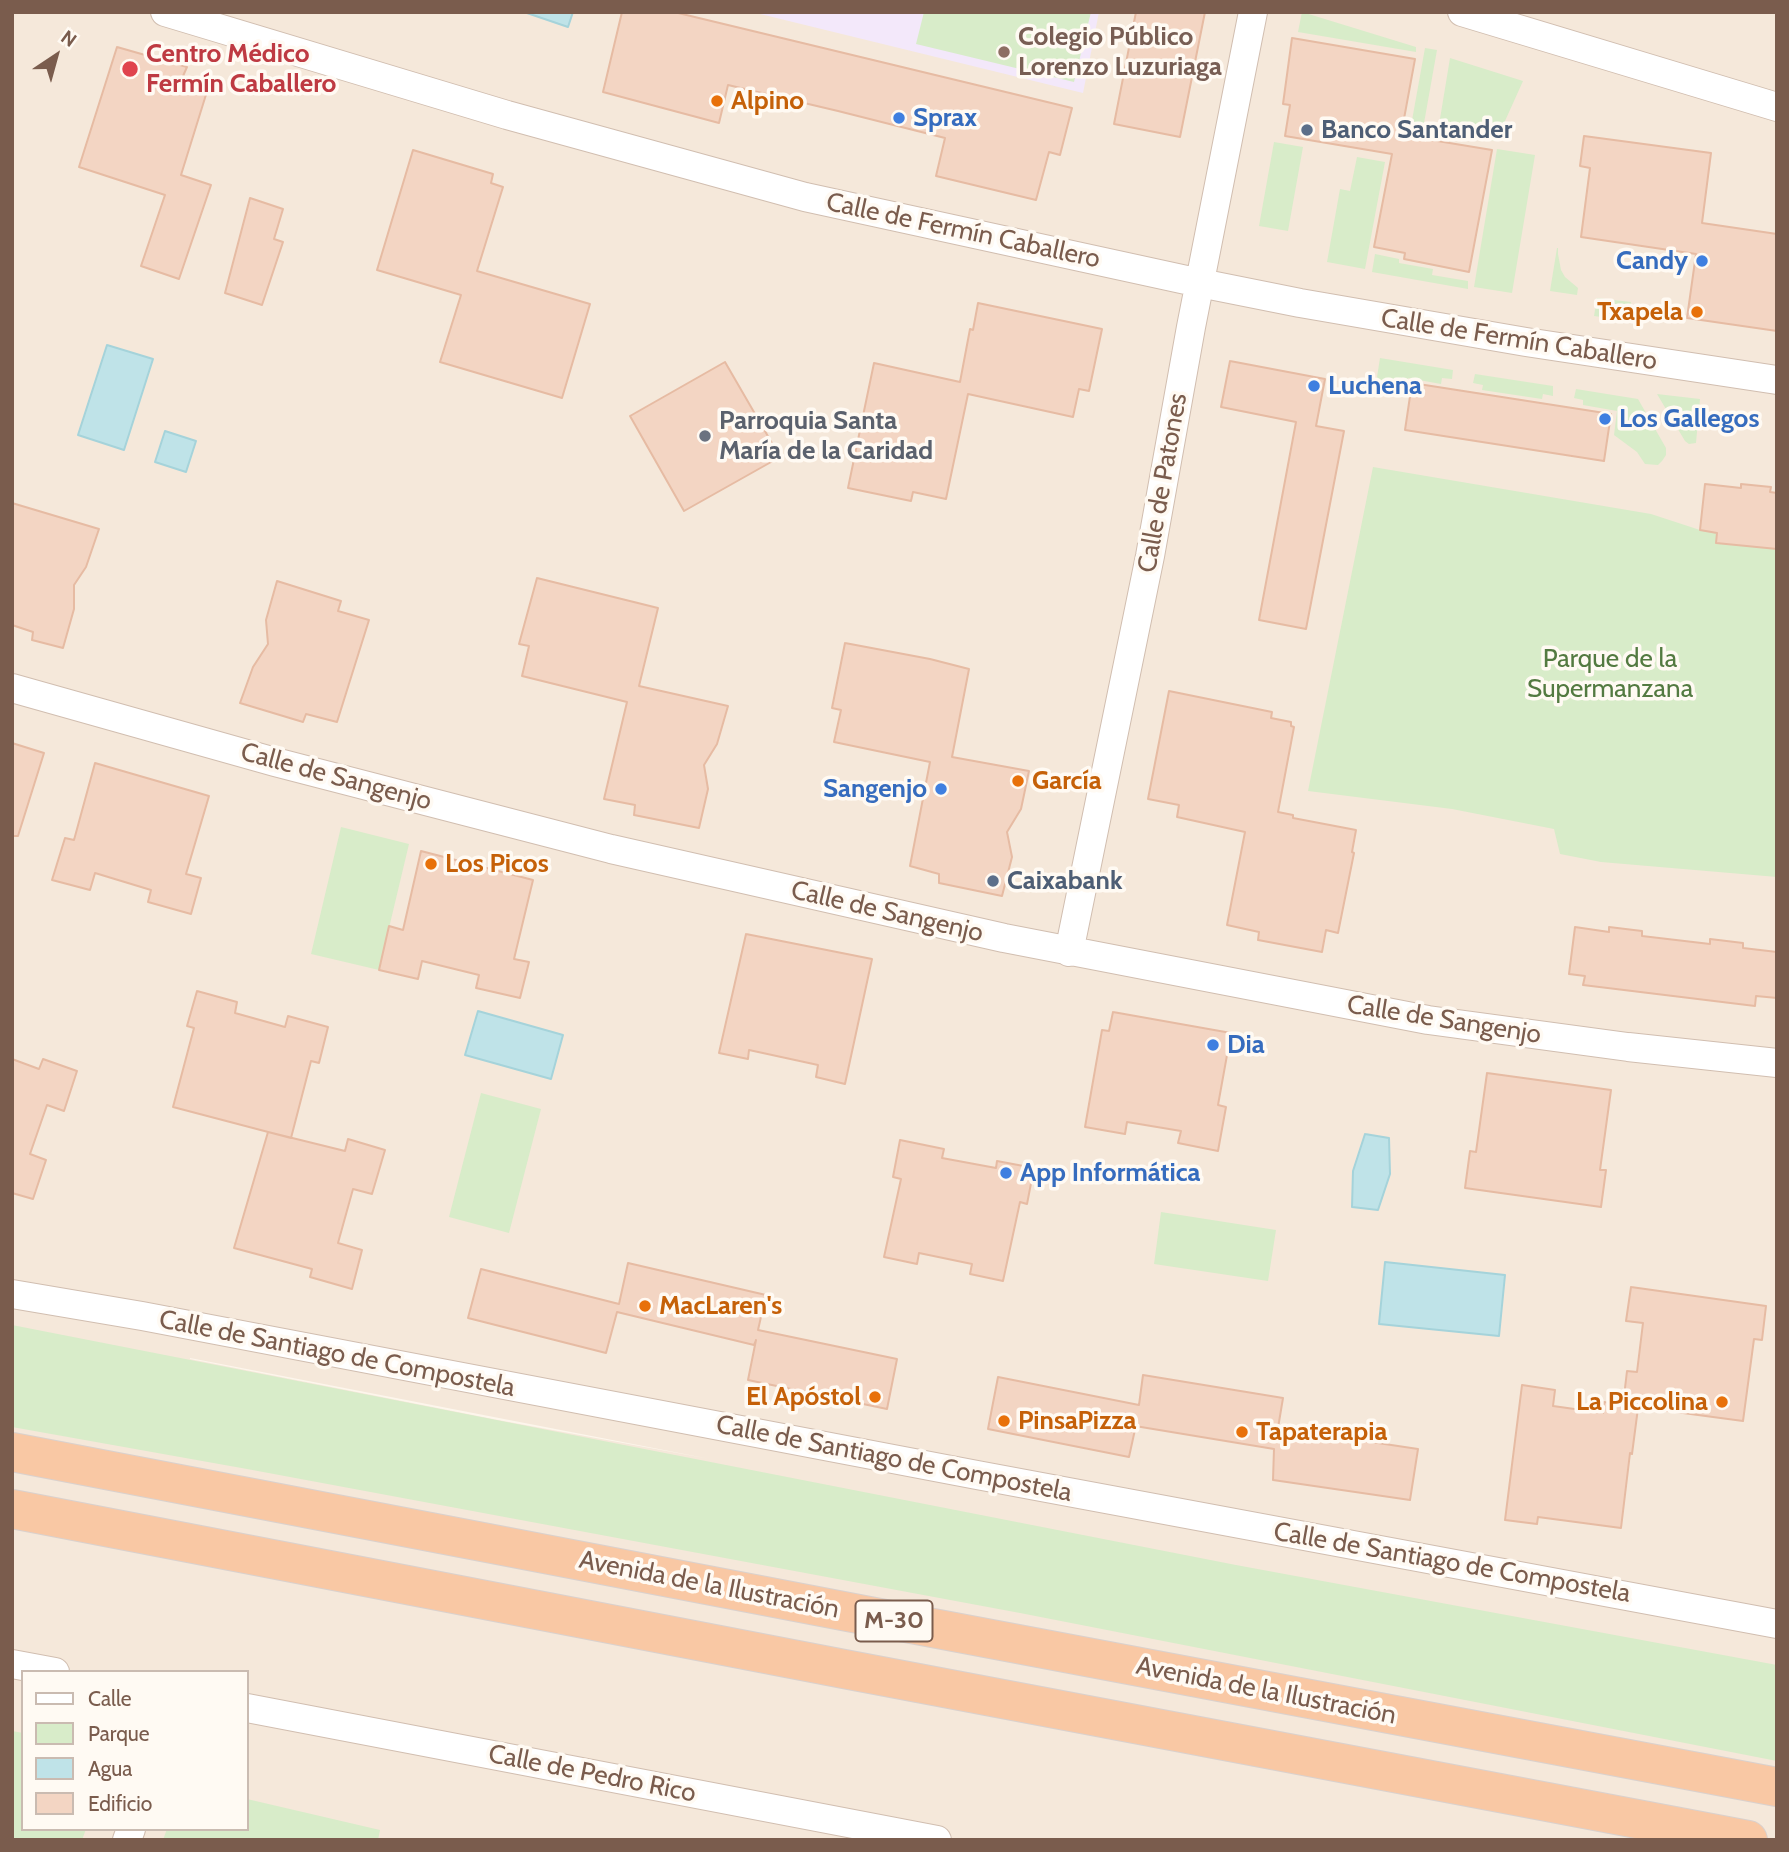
<!DOCTYPE html>
<meta charset="utf-8">
<style>
body{margin:0}
#map{position:relative;width:1789px;height:1852px;overflow:hidden;background:#fdf6ec;font-family:Cabin,sans-serif}
canvas{display:block}
.frame{position:absolute;inset:0;border:14px solid #7a5c4d;pointer-events:none}
.legend{position:absolute;left:21px;top:1670px;width:228px;height:161px;box-sizing:border-box;background:#fffaf3;border:2px solid #cabbb1;margin:0;padding:9px 12px;list-style:none;font-size:21px;color:#7a5c4d}
.legend li{display:flex;align-items:center;gap:14px;height:35px}
.legend b{width:35px;border:2px solid #cabbb1}
.north{position:absolute;left:21px;top:21px;width:70px;height:70px;-webkit-text-stroke:5px #fffaf3;paint-order:stroke;rotate:36deg;font-size:19px;font-weight:700;line-height:28px;text-align:center;color:#7a5c4d}
.north::after{content:'';display:block;margin:auto;width:24px;height:32px;background:#7a5c4d;clip-path:polygon(50% 0,100% 100%,50% 72%,0 100%)}
</style>
<div id="map">
<canvas width="1789" height="1852"></canvas>
<div class="frame"></div>
<ul class="legend">
<li><b style="height:9px;background:#fff"></b>Calle</li>
<li><b style="height:19px;background:#d8ecc9"></b>Parque</li>
<li><b style="height:19px;background:#bfe3e8"></b>Agua</li>
<li><b style="height:19px;background:#f3d5c3"></b>Edificio</li>
</ul>
<div class="north">N</div>
</div>
<script>
const context = document.querySelector('canvas').getContext('2d');
context.lineJoin = 'round';
function fill(path, color) { context.fillStyle = color; context.fill(path, 'evenodd'); }
const poly = rows => new Path2D(rows.map(r => 'M' + r).join(''));
function strokePath(path, color, width, dash) { context.strokeStyle = color; context.lineWidth = width; context.lineCap = dash ? 'butt' : 'round'; context.setLineDash(dash || []); context.stroke(path); }
function drawText(font, color, halo, rows, align = 'center') {
  context.font = font + ' Cabin,sans-serif'; context.lineWidth = 7; context.setLineDash([]); context.textBaseline = 'middle'; context.strokeStyle = halo; context.fillStyle = color; for (const [text, x, y, turn = 0] of rows) {
    context.save(); context.translate(x, y); context.rotate((+turn || 0) * Math.PI / 180); context.textAlign = isNaN(turn) ? turn : align; if (halo) context.strokeText(text, 0, 0); context.fillText(text, 0, 0); context.restore();
  }
}
fill(poly([
 [12,12,1777,12,1777,1840,12,1840],
 [190,1359,190,1358,710,1459,498,1420],
 [23,1672,247,1672,247,1829,23,1829]
]), '#f5e8da');
fill(poly([
 [752,12,1099,12,1083,93]
]), '#f3e8fa');
fill(poly([
 [924,12,1091,12,1074,82,916,44],
 [1302,12,1416,47,1416,52,1298,32],
 [1425,48,1437,50,1421,140,1409,137],
 [1450,58,1523,81,1496,141,1438,131],
 [1274,142,1303,147,1288,231,1259,226],
 [1497,149,1535,155,1512,293,1474,287],
 [1357,157,1385,162,1365,269,1327,262,1340,189,1350,191],
 [1557,248,1558,248,1558,254,1561,270,1565,277,1578,288,1577,295,1550,291],
 [1375,254,1399,259,1399,263,1433,269,1432,275,1468,281,1468,289,1372,272],
 [1597,298,1631,302,1629,321,1594,316],
 [1380,358,1453,370,1452,379,1442,378,1441,384,1408,378,1405,394,1375,390],
 [1475,374,1553,386,1553,396,1543,394,1542,399,1482,390,1483,385,1473,383],
 [1576,389,1638,399,1666,448,1666,455,1662,461,1658,465,1645,464,1637,452,1614,435,1617,411,1583,405,1583,400,1574,398],
 [1657,394,1700,399,1696,443,1689,444,1685,441],
 [1373,467,1651,514,1700,530,1777,545,1777,877,1601,862,1560,854,1554,829,1452,809,1308,791],
 [341,827,409,844,379,970,311,954],
 [481,1093,541,1109,509,1233,449,1217],
 [1161,1212,1276,1230,1268,1281,1154,1264],
 [12,1325,1236,1565,1777,1665,1777,1761,1020,1613,247,1469,12,1427],
 [12,1731,23,1733,23,1829,86,1829,82,1840,12,1840],
 [247,1799,380,1830,378,1840,163,1840,167,1829,247,1829]
]), '#d8ecc9');
const water = poly([
 [524,12,573,12,568,27,524,12],
 [107,345,153,359,124,450,78,435,107,345],
 [165,431,196,441,186,472,155,462,165,431],
 [478,1011,563,1035,551,1079,465,1055,478,1011],
 [1365,1134,1389,1138,1390,1174,1378,1210,1352,1207,1353,1171,1365,1134],
 [1385,1262,1505,1275,1499,1336,1379,1324,1385,1262]
]);
fill(water, '#bfe3e8');
strokePath(water, '#a5d3da', 2);
const building = poly([
 [622,12,674,12,1072,108,1060,155,1049,152,1036,200,936,176,945,138,838,111,728,85,719,123,603,92,622,12],
 [1136,12,1205,12,1180,137,1114,124,1136,12],
 [1292,38,1415,59,1401,135,1492,150,1469,272,1404,259,1405,253,1374,247,1392,154,1285,136,1290,105,1283,104,1292,38],
 [117,47,187,67,183,76,209,85,181,175,211,185,179,279,141,266,165,195,79,167,117,47],
 [1584,136,1711,153,1702,223,1777,234,1777,331,1687,318,1696,254,1581,237,1590,168,1580,166,1584,136],
 [413,150,493,174,491,183,503,187,477,271,590,304,562,398,440,362,461,295,377,270,413,150],
 [250,198,283,209,274,239,283,242,262,305,225,293,250,198],
 [978,303,1102,329,1089,391,1079,389,1073,417,968,394,946,499,913,492,911,501,848,488,874,363,960,382,970,329,973,330,978,303],
 [1230,361,1325,379,1316,426,1344,431,1306,629,1259,620,1296,422,1221,407,1230,361],
 [725,362,780,457,684,511,630,416,725,362],
 [1412,383,1611,414,1604,461,1405,430,1412,383],
 [1705,484,1741,488,1741,484,1771,487,1770,492,1777,493,1777,549,1716,543,1717,533,1700,530,1705,484],
 [12,503,99,529,86,567,74,585,74,609,63,648,32,640,33,632,12,625,12,503],
 [537,578,658,608,639,686,728,706,717,744,704,765,708,789,699,828,634,815,635,805,604,799,627,702,522,676,529,646,519,644,537,578],
 [277,581,341,601,338,611,369,620,337,722,306,714,303,722,240,703,253,667,268,644,266,620,277,581],
 [845,643,930,659,969,669,952,757,1029,771,1021,809,1007,832,1012,857,1002,896,939,883,939,874,910,866,930,762,834,742,841,710,832,708,845,643],
 [1169,691,1272,712,1271,718,1291,722,1291,726,1294,727,1278,812,1293,815,1293,818,1356,830,1352,852,1354,853,1338,933,1326,930,1322,952,1258,940,1259,932,1227,925,1245,832,1177,817,1179,805,1148,799,1169,691],
 [12,743,44,753,18,836,12,836,12,743],
 [95,763,209,796,186,874,201,878,191,914,148,902,151,890,95,873,90,890,52,880,65,838,74,840,95,763],
 [421,851,533,880,514,959,529,962,520,998,476,988,479,975,422,961,418,979,379,970,389,926,403,930,421,851],
 [1575,927,1609,932,1609,927,1642,931,1642,936,1710,944,1710,939,1743,943,1743,948,1777,952,1777,998,1756,996,1755,1006,1583,985,1585,976,1569,974,1575,927],
 [746,934,872,959,845,1084,816,1077,818,1065,749,1050,748,1059,719,1053,746,934],
 [197,991,237,1002,235,1013,285,1027,288,1016,328,1027,319,1063,311,1061,291,1138,173,1107,194,1028,187,1026,197,991],
 [1113,1012,1231,1033,1218,1105,1226,1107,1218,1151,1178,1143,1181,1131,1127,1122,1125,1134,1085,1127,1102,1030,1109,1031,1113,1012],
 [12,1059,39,1069,43,1059,77,1071,64,1111,47,1105,30,1154,46,1160,33,1199,12,1193,12,1059],
 [1487,1073,1611,1090,1600,1170,1606,1170,1601,1207,1465,1188,1470,1151,1476,1152,1487,1073],
 [268,1132,345,1151,348,1139,385,1150,372,1194,353,1189,338,1243,362,1250,352,1289,310,1277,312,1269,234,1248,268,1132],
 [900,1140,944,1149,942,1158,996,1168,997,1161,1034,1168,1027,1204,1020,1202,1003,1281,970,1274,972,1264,919,1253,917,1264,884,1257,901,1179,893,1177,900,1140],
 [628,1263,766,1295,758,1330,897,1359,887,1409,748,1380,756,1340,754,1345,617,1312,606,1353,468,1318,481,1269,619,1304,628,1263],
 [1631,1287,1766,1306,1762,1340,1754,1339,1743,1421,1623,1405,1627,1371,1637,1372,1643,1323,1626,1321,1631,1287],
 [1143,1375,1283,1398,1278,1428,1418,1449,1410,1500,1273,1480,1274,1449,1135,1426,1136,1425,1129,1457,988,1429,998,1377,1139,1405,1143,1375],
 [1522,1385,1555,1390,1553,1406,1603,1413,1604,1402,1638,1408,1632,1454,1630,1453,1621,1528,1538,1517,1537,1524,1505,1520,1522,1385]
]);
fill(building, '#f3d5c3');
strokePath(building, '#e6bba3', 2);
const minor = poly([
 [165,12,507,115,805,197,1200,283,1300,303,1526,342,1777,380],
 [1462,12,1777,107],
 [12,688,275,762,611,849,1004,938,1428,1020,1628,1047,1777,1063],
 [1069,952,1150,556,1191,327,1253,12],
 [12,1294,142,1316,977,1475,1777,1624],
 [12,1664,55,1672],
 [247,1708,937,1840],
 [127,1840,131,1829]
]);
const trunk = poly([
 [12,1452,869,1616,1777,1787],
 [12,1509,844,1669,1748,1840]
]);
strokePath(minor, '#d1beb0', 30);
strokePath(trunk, '#dad1cd', 40);
strokePath(minor, '#fff', 28);
strokePath(trunk, '#f9c8a4', 38);
for (const [x, y, r, color] of [
 [1004,52,7,"#8d6e63"],
 [130,69,9,"#e0444e"],
 [717,101,7,"#e8710a"],
 [899,118,7,"#3f7fe0"],
 [1307,130,7,"#5c6f8a"],
 [1702,261,7,"#3f7fe0"],
 [1697,312,7,"#e8710a"],
 [1314,386,7,"#3f7fe0"],
 [1605,419,7,"#3f7fe0"],
 [705,436,7,"#6b7280"],
 [1018,781,7,"#e8710a"],
 [941,789,7,"#3f7fe0"],
 [431,864,7,"#e8710a"],
 [993,881,7,"#5c6f8a"],
 [1213,1045,7,"#3f7fe0"],
 [1006,1173,7,"#3f7fe0"],
 [645,1306,7,"#e8710a"],
 [875,1397,7,"#e8710a"],
 [1722,1402,7,"#e8710a"],
 [1004,1421,7,"#e8710a"],
 [1242,1432,7,"#e8710a"]
]) { const dot = new Path2D(); dot.arc(x, y, r, 0, 2 * Math.PI); context.fillStyle = color; context.fill(dot); strokePath(dot, '#fffaf3', 2.5); }
for (const [x, y, w] of [
 [894,1621,77]
]) { const box = new Path2D(); box.roundRect(x - w / 2, y - 20.5, w, 41, 5); context.fillStyle = '#fffaf3'; context.fill(box); strokePath(box, '#7a5c4d', 2); }
drawText('bold 24px', '#7a5c4d', null, [
 ["M-30",894,1621]
]);
drawText('bold 26px', '#785e54', '#fffaf3', [
 ["Colegio Público",1018,37],
 ["Lorenzo Luzuriaga",1018,67]
], 'left');
drawText('bold 26px', '#be3a42', '#fffaf3', [
 ["Centro Médico",146,54],
 ["Fermín Caballero",146,84]
], 'left');
drawText('bold 26px', '#c56008', '#fffaf3', [
 ["Alpino",731,101],
 ["Txapela",1683,312,"right"],
 ["García",1032,781],
 ["Los Picos",445,864],
 ["MacLaren's",659,1306],
 ["El Apóstol",861,1397,"right"],
 ["La Piccolina",1708,1402,"right"],
 ["PinsaPizza",1018,1421],
 ["Tapaterapia",1256,1432]
], 'left');
drawText('bold 26px', '#366cbe', '#fffaf3', [
 ["Sprax",913,118],
 ["Candy",1688,261,"right"],
 ["Luchena",1328,386],
 ["Los Gallegos",1619,419],
 ["Sangenjo",927,789,"right"],
 ["Dia",1227,1045],
 ["App Informática",1020,1173]
], 'left');
drawText('bold 26px', '#4e5e75', '#fffaf3', [
 ["Banco Santander",1321,130],
 ["Caixabank",1007,881]
], 'left');
drawText('26px', '#7a5c4d', '#fffaf3', [
 ["Calle de Fermín Caballero",963,231,12],
 ["Calle de Fermín Caballero",1519,340,9],
 ["Calle de Patones",1163,483,-80],
 ["Calle de Sangenjo",336,777,15],
 ["Calle de Sangenjo",887,912,13],
 ["Calle de Sangenjo",1444,1020,9],
 ["Calle de Santiago de Compostela",337,1354,11],
 ["Calle de Santiago de Compostela",894,1459,11],
 ["Calle de Santiago de Compostela",1452,1563,10],
 ["Avenida de la Ilustración",709,1585,11],
 ["Avenida de la Ilustración",1266,1691,11],
 ["Calle de Pedro Rico",592,1774,11]
]);
drawText('bold 26px', '#5b616d', '#fffaf3', [
 ["Parroquia Santa",719,421],
 ["María de la Caridad",719,451]
], 'left');
drawText('26px', '#537a41', '#fffaf3', [
 ["Parque de la",1610,659],
 ["Supermanzana",1610,689]
]);
</script>
